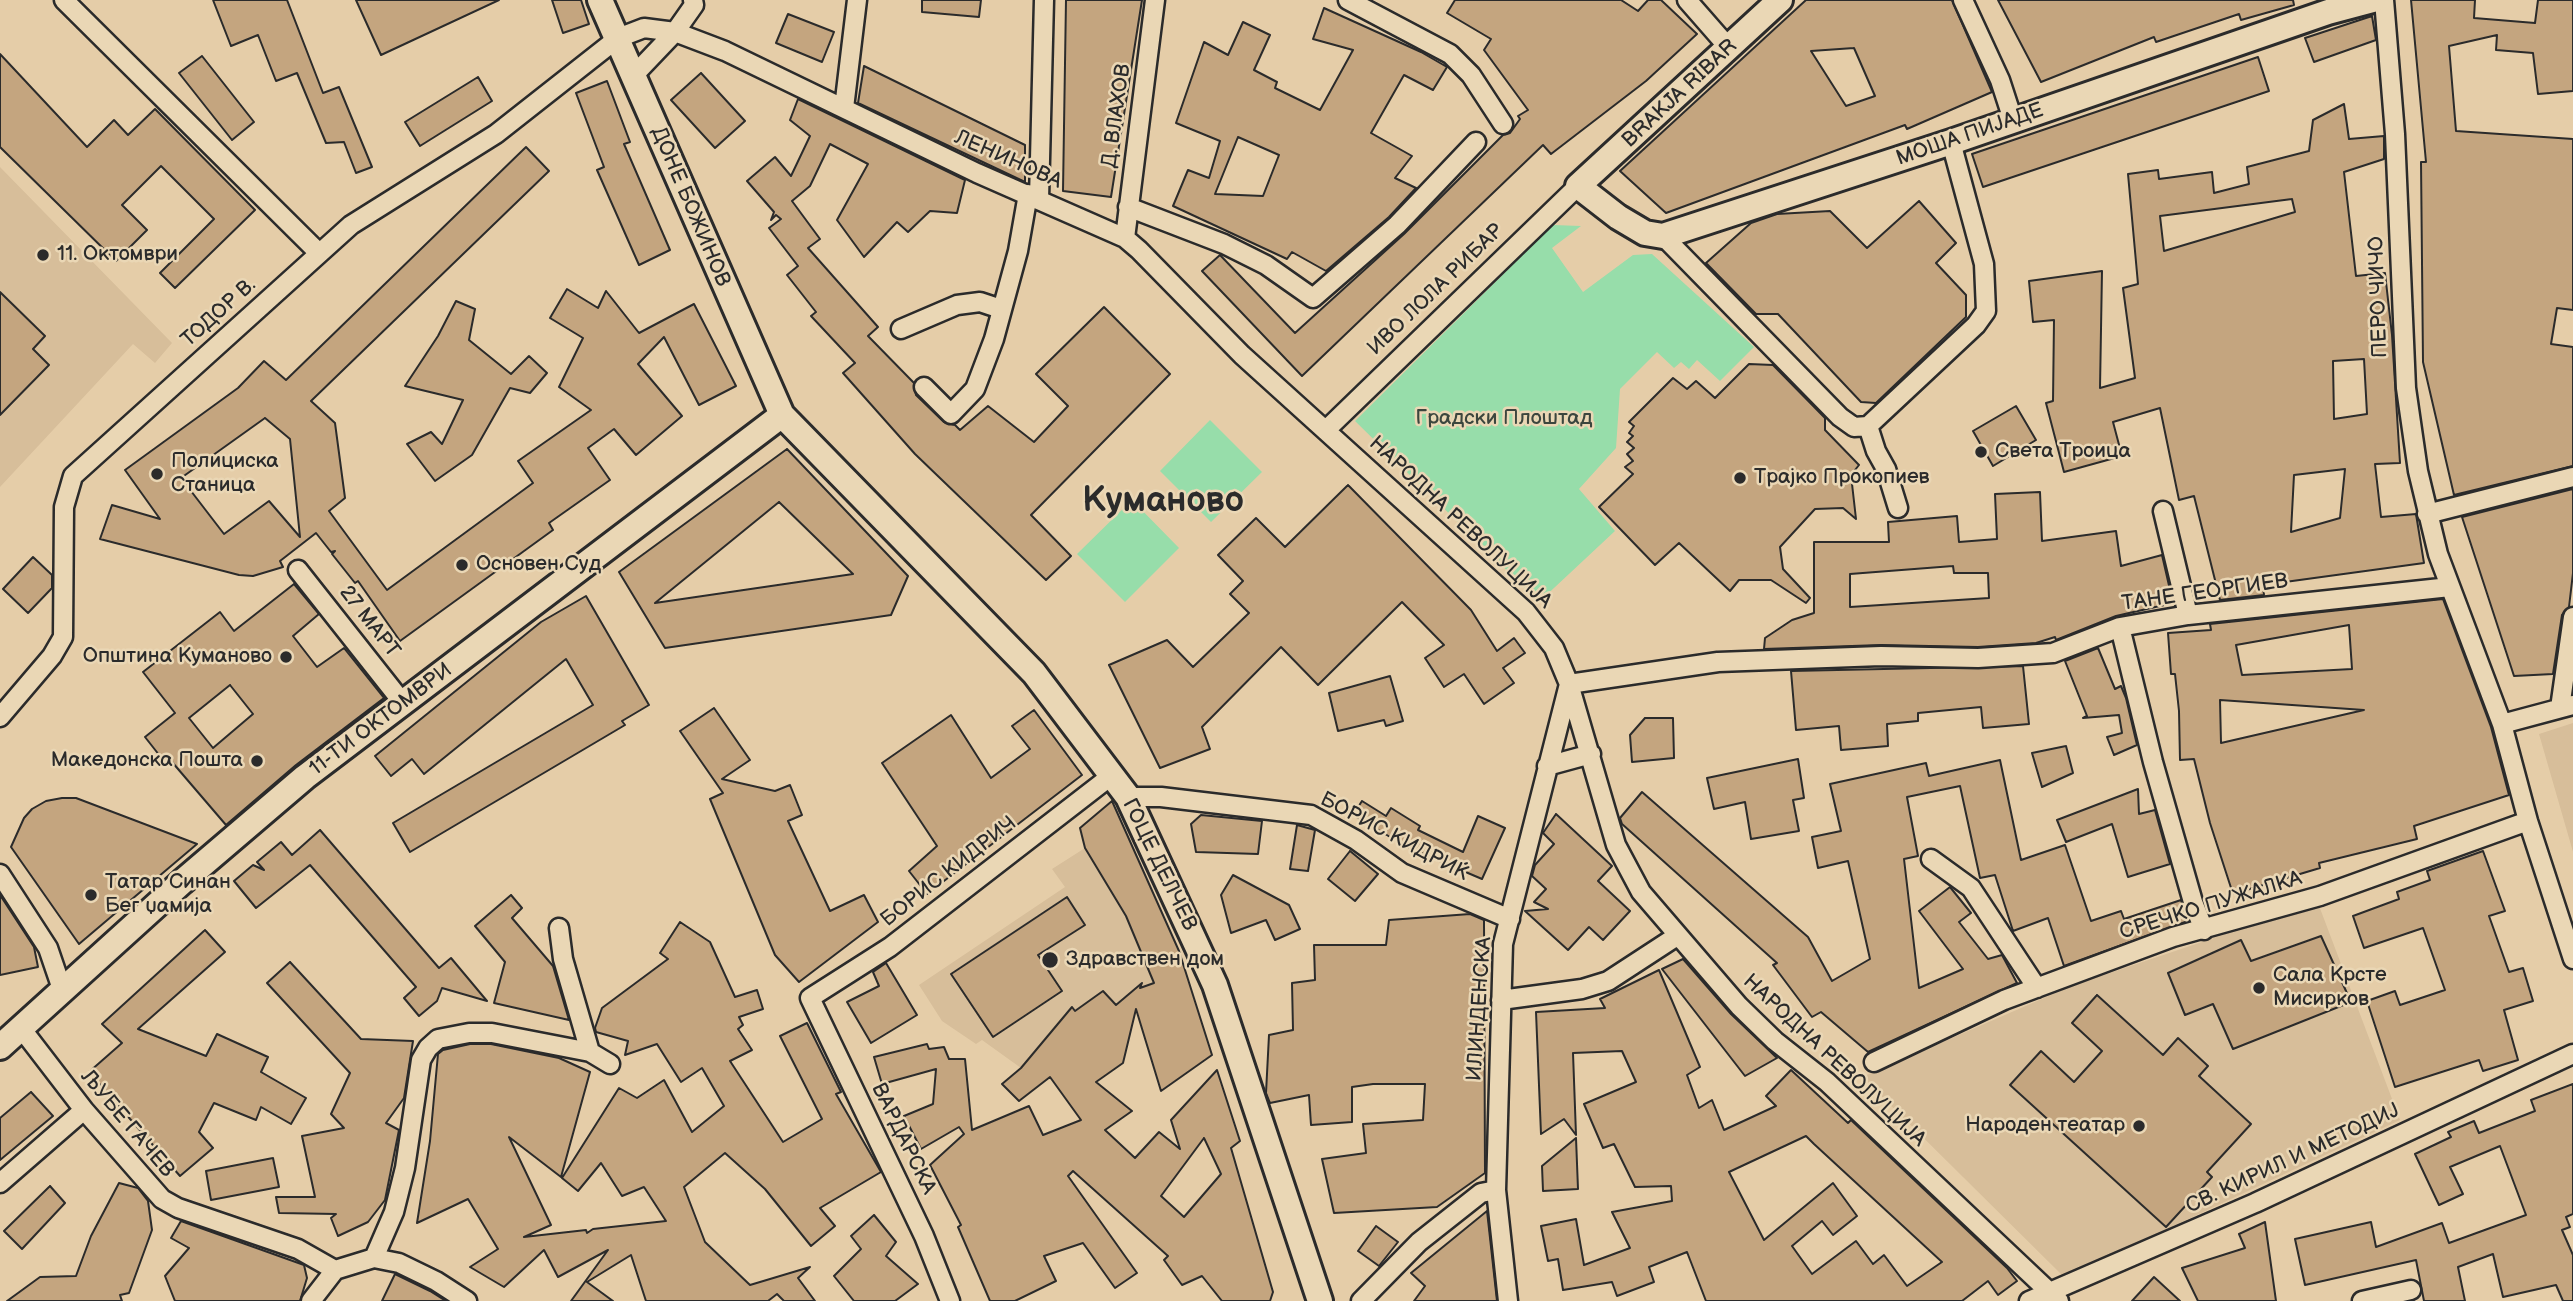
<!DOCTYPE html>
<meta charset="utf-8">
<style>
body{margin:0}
canvas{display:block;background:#e5cda8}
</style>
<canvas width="2573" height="1301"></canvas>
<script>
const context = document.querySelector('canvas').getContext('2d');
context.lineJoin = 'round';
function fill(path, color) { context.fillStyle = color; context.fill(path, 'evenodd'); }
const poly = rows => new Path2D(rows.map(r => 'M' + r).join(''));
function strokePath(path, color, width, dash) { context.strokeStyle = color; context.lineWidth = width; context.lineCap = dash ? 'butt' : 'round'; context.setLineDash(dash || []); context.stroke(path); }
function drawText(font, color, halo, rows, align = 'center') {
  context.font = font + ' "Balsamiq Sans",sans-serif'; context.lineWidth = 5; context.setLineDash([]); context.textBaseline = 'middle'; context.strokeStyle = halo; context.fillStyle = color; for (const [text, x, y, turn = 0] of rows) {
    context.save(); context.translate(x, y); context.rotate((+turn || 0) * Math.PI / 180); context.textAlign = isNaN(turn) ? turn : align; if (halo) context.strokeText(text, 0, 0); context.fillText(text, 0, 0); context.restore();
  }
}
fill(poly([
 [0,167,172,343,155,363,133,344,0,487],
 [2573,723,2573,852,2539,734],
 [1085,848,1126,916,1147,967,1180,953,1185,969,1132,992,1116,1005,1102,991,1054,1028,1021,1068,982,1040,976,1044,942,1021,919,985,1065,887,1052,869],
 [2318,903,2400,1120,2064,1277,1862,1077,2074,985]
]), '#d7be9a');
fill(poly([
 [1553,225,1581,226,1552,248,1583,292,1633,255,1652,254,1754,347,1720,381,1697,360,1689,369,1681,362,1674,368,1657,352,1620,389,1616,448,1579,489,1615,531,1539,602,1355,421],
 [1210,420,1262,472,1211,522,1160,471],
 [1132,500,1179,548,1125,602,1077,554]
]), '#97ddaa');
const building = poly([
 [213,0,287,0,323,93,339,87,372,167,356,173,344,142,326,143,297,73,276,81,258,35,231,46,213,0],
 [356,0,499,0,381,55,356,0],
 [552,0,581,0,589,24,563,33,552,0],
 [922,0,981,0,979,17,922,12,922,0],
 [1066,0,1142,0,1111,197,1063,191,1066,0],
 [1455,0,1621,0,1638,11,1648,0,1661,0,1697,34,1646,81,1551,154,1543,145,1302,376,1202,271,1220,255,1295,333,1404,234,1503,135,1510,133,1520,119,1518,116,1528,110,1484,50,1491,39,1447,13,1455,0],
 [1806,0,1952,0,1992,92,1907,129,1905,125,1666,213,1620,171,1806,0],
 [1854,48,1875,96,1846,106,1811,51,1854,48],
 [1998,0,2293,0,2294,5,2241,20,2239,14,2156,42,2154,37,2041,82,1998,0],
 [2411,0,2475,0,2474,18,2535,23,2538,0,2573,0,2573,91,2538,94,2533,53,2496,50,2497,35,2449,46,2456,131,2573,139,2573,310,2557,308,2551,344,2573,347,2573,466,2454,495,2423,362,2421,162,2426,162,2411,0],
 [1324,8,1421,52,1447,67,1433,90,1404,75,1371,133,1412,156,1395,178,1416,188,1389,217,1326,271,1292,252,1287,259,1173,206,1188,170,1209,178,1220,141,1176,123,1204,42,1228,55,1243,22,1270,35,1254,70,1277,82,1275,88,1320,110,1353,50,1313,39,1324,8],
 [1238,137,1279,155,1263,196,1215,194,1238,137],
 [788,14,834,32,822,62,776,43,788,14],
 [2372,16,2376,40,2314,62,2305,38,2372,16],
 [0,54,87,147,114,120,128,135,155,109,255,210,175,288,160,273,214,219,161,166,122,205,147,230,116,261,0,147,0,54],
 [202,56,254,122,232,140,179,73,202,56],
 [2258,57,2269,91,1983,187,1972,154,2258,57],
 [864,66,1025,145,1025,182,858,103,864,66],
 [701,73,745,121,715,148,671,100,701,73],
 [478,77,492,101,420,146,405,122,478,77],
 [607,81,630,142,624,144,670,250,639,265,597,170,604,167,576,93,607,81],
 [798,99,965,180,957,213,930,211,908,232,897,222,864,257,837,220,868,164,830,144,810,186,792,201,820,239,808,248,878,327,868,336,914,383,916,395,944,422,955,425,960,430,988,406,1034,442,1068,406,1036,374,1104,307,1170,374,1031,515,1071,556,1046,580,915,454,843,373,855,363,811,316,816,312,787,275,798,266,769,228,781,219,776,215,771,220,774,212,747,181,775,157,791,176,810,136,790,120,798,99],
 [2344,104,2349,139,2384,136,2384,159,2344,172,2356,276,2385,273,2392,335,2400,463,2375,464,2381,517,2416,514,2424,563,2263,585,2264,595,2220,600,2194,496,2179,500,2160,408,2113,422,2122,456,2064,472,2046,403,2053,401,2054,320,2033,322,2029,281,2102,271,2100,388,2135,378,2123,288,2138,284,2128,174,2158,170,2159,179,2212,172,2214,193,2249,184,2247,167,2309,151,2313,120,2344,104],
 [2292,199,2295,212,2164,251,2160,216,2292,199],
 [2364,359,2367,414,2334,419,2333,361,2364,359],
 [2345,469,2340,518,2291,532,2294,475,2345,469],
 [526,147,549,171,311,401,335,423,345,498,329,511,387,590,533,483,518,461,591,410,559,387,583,338,550,318,567,289,598,308,606,291,639,333,694,304,736,386,699,405,664,337,638,364,682,416,636,455,614,429,588,448,610,480,549,523,553,530,400,641,358,581,355,583,332,554,335,551,331,552,316,533,280,561,283,567,253,576,239,575,100,539,112,505,160,519,125,470,238,388,264,361,286,380,526,147],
 [265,418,290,439,300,537,269,501,224,534,181,478,265,418],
 [1919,201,1956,243,1936,263,1966,295,1966,317,1876,403,1861,402,1778,314,1756,314,1706,263,1751,223,1777,214,1830,211,1867,248,1919,201],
 [0,292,45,336,33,349,49,365,0,415,0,292],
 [456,301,475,309,469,340,511,374,529,356,547,373,530,393,510,388,472,455,435,481,407,444,431,432,442,444,463,400,405,386,438,336,456,301],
 [1749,364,1773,365,1825,418,1825,430,1859,465,1851,475,1856,519,1843,508,1815,509,1780,547,1783,569,1810,598,1806,603,1771,580,1739,580,1730,591,1679,543,1655,565,1599,507,1633,474,1625,467,1633,461,1627,454,1634,448,1627,442,1633,436,1629,433,1634,426,1629,422,1673,378,1687,389,1696,381,1715,398,1749,364],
 [2016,406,2036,440,1993,466,1973,431,2016,406],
 [787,449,908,576,891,615,665,648,619,572,787,449],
 [779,502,853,574,655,603,779,502],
 [1348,485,1471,610,1497,651,1514,638,1525,653,1503,668,1514,683,1484,704,1464,674,1444,687,1425,658,1444,645,1402,602,1318,685,1281,647,1202,727,1210,749,1160,768,1109,665,1167,640,1193,667,1249,613,1230,594,1243,581,1218,555,1256,518,1285,547,1348,485],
 [2573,489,2573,573,2569,607,2562,615,2553,674,2514,676,2462,517,2573,489],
 [2040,492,2042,541,2116,531,2121,566,2162,555,2173,603,2116,616,2056,640,2055,637,2036,643,1978,647,1881,645,1764,649,1765,638,1792,620,1814,613,1814,542,1889,542,1888,522,1957,516,1959,542,1997,539,1995,494,2040,492],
 [1953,566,1954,573,1988,573,1989,598,1850,607,1850,574,1953,566],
 [33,557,52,575,52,588,28,613,3,589,33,557],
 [294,584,319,614,293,636,317,667,344,648,384,698,296,765,226,825,172,762,167,765,145,737,175,713,143,672,220,612,234,631,294,584],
 [230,685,253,714,213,748,189,718,230,685],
 [586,596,649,705,622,721,625,725,410,852,393,823,593,705,566,659,424,774,412,759,391,776,375,756,541,622,586,596],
 [2443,599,2491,727,2509,795,2414,826,2417,839,2319,863,2320,868,2233,894,2210,823,2194,759,2180,760,2179,711,2175,674,2171,674,2168,633,2211,630,2210,624,2443,599],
 [2349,625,2352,669,2242,675,2236,645,2349,625],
 [2220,700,2364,710,2221,743,2220,700],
 [2098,648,2115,689,2121,686,2126,698,2137,745,2114,755,2107,737,2122,733,2119,715,2083,718,2087,716,2065,661,2098,648],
 [2023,666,2029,724,1983,728,1981,707,1918,713,1918,721,1887,724,1888,746,1841,750,1839,726,1796,730,1791,671,2023,666],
 [1390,676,1403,721,1386,726,1384,720,1338,731,1329,693,1390,676],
 [714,708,750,760,722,779,775,791,790,785,802,815,788,821,830,911,864,895,878,922,799,982,775,955,710,799,723,793,680,731,714,708],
 [1034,710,1082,775,927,894,909,871,937,846,882,763,951,715,991,778,1030,749,1012,726,1034,710],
 [1645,718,1673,718,1674,758,1632,762,1630,735,1645,718],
 [2066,746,2073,773,2042,787,2032,753,2066,746],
 [1798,759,1804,798,1793,800,1799,831,1751,839,1745,802,1714,809,1707,778,1798,759],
 [2000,760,2021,860,2065,845,2091,921,2121,911,2124,919,2181,900,2188,921,2064,966,2048,918,2013,931,1995,875,1980,878,1960,786,1907,797,1918,856,1904,859,1919,988,1963,969,1919,911,1950,887,1971,913,1959,922,1988,959,2002,955,2017,983,1868,1052,1821,1012,1812,1017,1773,965,1777,963,1622,824,1620,818,1642,792,1808,937,1832,981,1870,959,1848,861,1818,868,1812,837,1841,831,1830,784,1926,763,1929,776,2000,760],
 [2138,789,2139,814,2155,810,2170,864,2128,877,2112,824,2066,842,2057,820,2138,789],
 [62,798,76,798,197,844,79,944,11,847,24,818,32,809,46,801,62,798],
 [1112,801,1179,951,1212,1055,1161,1091,1136,1009,1123,1063,1096,1082,1132,1111,1105,1130,1135,1158,1159,1132,1180,1149,1171,1120,1217,1070,1240,1141,1231,1148,1273,1292,1270,1301,1222,1301,1202,1276,1182,1285,1164,1260,1168,1256,1073,1171,1068,1176,1137,1273,1115,1288,1083,1243,1044,1256,1056,1281,1015,1301,990,1301,958,1227,961,1225,930,1165,964,1134,959,1127,921,1149,904,1116,933,1104,936,1069,882,1084,874,1057,927,1044,929,1049,944,1047,949,1059,965,1059,972,1130,1029,1106,1043,1135,1081,1120,1050,1077,1019,1101,1002,1084,1021,1068,1072,1007,1075,1011,1103,991,1116,1005,1142,983,1140,988,1154,983,1126,916,1085,848,1080,828,1112,801],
 [1204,1138,1221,1174,1184,1217,1161,1196,1204,1138],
 [1362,801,1386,816,1391,808,1420,826,1418,830,1463,852,1478,816,1505,828,1482,879,1407,847,1353,815,1362,801],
 [1556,814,1612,866,1598,881,1630,911,1603,940,1589,927,1568,950,1525,911,1548,909,1534,902,1546,889,1532,876,1535,865,1554,844,1543,833,1556,814],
 [1201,815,1262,821,1258,854,1196,852,1191,824,1201,815],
 [1297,825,1315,830,1308,871,1290,869,1297,825],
 [320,830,439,968,451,958,487,1001,442,988,437,1001,419,1016,404,998,416,987,310,865,256,908,234,881,253,865,264,870,257,862,281,842,292,855,320,830],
 [1350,851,1378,874,1355,901,1328,879,1350,851],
 [2483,851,2505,911,2489,916,2509,972,2523,968,2533,1001,2504,1010,2518,1060,2483,1071,2479,1060,2395,1087,2367,1001,2395,991,2400,1005,2445,990,2423,928,2364,948,2353,916,2399,899,2397,892,2430,880,2427,871,2483,851],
 [1233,875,1289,905,1300,929,1275,940,1266,920,1231,933,1221,895,1233,875],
 [0,895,34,947,38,967,0,975,0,895],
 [511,895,522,908,512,918,553,966,569,1020,494,1003,505,962,475,926,511,895],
 [1067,897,1085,925,1038,955,1062,991,993,1037,951,974,1067,897],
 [1470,914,1484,920,1485,1173,1437,1207,1334,1213,1322,1159,1366,1153,1363,1124,1423,1120,1425,1084,1373,1084,1352,1087,1352,1122,1311,1125,1309,1095,1270,1103,1266,1093,1269,1035,1293,1030,1292,983,1315,980,1314,945,1386,945,1389,920,1470,914],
 [680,922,710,942,735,997,757,990,763,1009,739,1017,743,1025,738,1029,752,1050,730,1061,783,1142,822,1119,780,1036,807,1023,841,1092,836,1094,881,1172,820,1208,835,1226,811,1246,765,1189,725,1153,684,1187,705,1242,750,1285,810,1267,798,1278,815,1301,784,1301,777,1294,768,1301,646,1301,631,1255,587,1282,613,1301,571,1301,608,1250,558,1277,544,1250,504,1287,470,1267,498,1249,468,1199,417,1223,430,1141,438,1054,443,1050,470,1044,491,1044,559,1058,590,1072,561,1177,509,1137,551,1225,524,1237,586,1230,587,1233,593,1229,666,1221,644,1187,622,1196,601,1163,578,1191,562,1178,619,1088,637,1098,664,1080,692,1132,724,1106,702,1068,681,1082,657,1044,625,1055,628,1041,596,1032,595,1028,602,1008,668,959,660,953,680,922],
 [205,930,225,952,138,1029,206,1056,217,1034,268,1057,261,1072,306,1098,291,1124,261,1107,256,1120,214,1103,199,1132,213,1148,180,1176,89,1072,122,1043,102,1024,205,930],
 [2321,936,2351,1002,2233,1049,2213,1004,2185,1015,2168,973,2241,940,2251,961,2321,936],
 [1683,959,1731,1014,1777,1058,1745,1076,1662,969,1683,959],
 [290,962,361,1039,413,1041,404,1098,386,1123,399,1130,385,1200,368,1222,338,1236,331,1218,336,1214,279,1213,276,1197,315,1197,302,1136,344,1128,331,1114,350,1073,267,983,290,962],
 [886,963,917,1015,871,1043,847,1002,879,986,873,972,886,963],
 [1659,970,1700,1067,1687,1075,1699,1108,1712,1100,1724,1130,1776,1106,1766,1096,1791,1070,1848,1123,1851,1120,2007,1268,2017,1281,1998,1295,1988,1281,1962,1301,1706,1301,1687,1252,1649,1267,1654,1282,1617,1296,1612,1282,1563,1290,1558,1259,1548,1261,1541,1226,1576,1219,1584,1265,1630,1248,1612,1212,1672,1201,1671,1186,1635,1187,1614,1144,1603,1148,1584,1104,1636,1082,1622,1051,1573,1053,1576,1135,1564,1119,1541,1134,1536,1012,1605,1008,1600,999,1659,970],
 [1806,1136,1814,1144,1942,1262,1907,1286,1884,1255,1873,1264,1856,1241,1812,1274,1792,1246,1822,1221,1833,1235,1857,1216,1833,1183,1764,1240,1729,1172,1806,1136],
 [2097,995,2163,1055,2178,1038,2208,1066,2199,1076,2251,1124,2207,1172,2212,1177,2166,1227,2010,1085,2041,1051,2074,1082,2102,1051,2072,1023,2097,995],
 [2573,1084,2573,1214,2566,1217,2570,1227,2562,1230,2573,1255,2573,1301,2563,1301,2556,1285,2503,1297,2493,1254,2458,1267,2465,1301,2424,1301,2416,1260,2305,1285,2295,1239,2371,1222,2376,1247,2442,1223,2449,1243,2526,1215,2500,1146,2450,1167,2463,1194,2439,1205,2415,1154,2451,1137,2448,1132,2474,1121,2479,1133,2535,1111,2531,1100,2573,1084],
 [31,1092,53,1116,0,1160,0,1118,31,1092],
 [1576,1138,1578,1189,1543,1191,1542,1166,1576,1138],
 [273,1158,279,1187,211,1200,206,1171,273,1158],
 [119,1183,138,1188,148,1201,152,1230,129,1293,120,1295,122,1301,7,1301,40,1277,76,1276,91,1236,119,1183],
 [50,1186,65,1203,22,1249,4,1231,50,1186],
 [1487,1211,1497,1301,1414,1301,1425,1286,1411,1273,1487,1211],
 [874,1215,896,1242,886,1256,918,1284,895,1301,854,1301,834,1276,861,1249,851,1236,874,1215],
 [181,1221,304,1265,307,1278,300,1301,175,1301,165,1276,189,1248,171,1238,181,1221],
 [2265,1222,2276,1301,2198,1301,2182,1268,2245,1248,2239,1234,2265,1222],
 [1376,1226,1398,1242,1379,1266,1358,1251,1376,1226],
 [395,1274,430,1291,446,1301,382,1301,395,1274],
 [2154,1277,2180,1301,2132,1301,2154,1277]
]);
fill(building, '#c4a57f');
strokePath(building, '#2b2b2b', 2);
const street = poly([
 [64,0,319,253],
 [1348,0,1450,54,1471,75,1503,124],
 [1687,0,1729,48],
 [1963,0,2000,80,2013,120],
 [2384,0,2395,134,2406,388,2418,471,2438,554,2502,724,2528,821,2573,959],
 [634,75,675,32,694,5,693,0],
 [844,108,857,0],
 [1039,199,1044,0],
 [1128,207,1224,244,1266,265,1313,298,1397,225,1476,142],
 [1663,236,1840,417,1854,427,1868,426,1976,325,1986,311,1984,264,1951,142],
 [1125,238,1155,0],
 [901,329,957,305,980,302,1001,309],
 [924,387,951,414,975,389,994,339,1018,251,1028,194],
 [1868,426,1876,451,1886,469,1898,508],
 [1327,429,1578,186],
 [2163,511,2188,615],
 [2427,514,2573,477],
 [298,570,403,703],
 [2120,627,2153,762,2193,902,2204,930],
 [1569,684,1718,662,1881,656,1978,658,2053,653,2120,627,2188,615,2450,587],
 [2560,708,2573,617],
 [0,717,52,656,63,637,64,507,73,476,351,225,496,134,618,38,644,28,675,32,725,51,977,173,1125,238,1139,250,1242,355,1526,612,1554,648,1569,684,1616,845,1641,892,1739,1006,1775,1041,1827,1082,2059,1301],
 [2502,724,2573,705],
 [1547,766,1591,754],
 [1128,797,1161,797,1311,815,1356,840,1402,873,1510,919],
 [1931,859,1971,888,2037,988],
 [0,874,48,948,62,989],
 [559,928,563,959,590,1052],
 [1501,1000,1582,989,1608,981,1677,936],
 [21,1028,84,1110,162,1199,178,1208,298,1249,335,1270],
 [1874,1062,2004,1000,2173,937,2320,896,2528,821],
 [0,1183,84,1110],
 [374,1258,394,1212,405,1168,421,1060,428,1048,438,1039,469,1033,492,1033,590,1052,610,1064],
 [335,1270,374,1258,399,1263,436,1281,467,1301],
 [311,1301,335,1270],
 [950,1301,924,1236,810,998,890,947,1111,776],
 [1361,1301,1419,1242,1481,1193,1496,1190],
 [1508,1301,1496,1190,1503,944,1568,688],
 [2029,1301,2255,1203,2573,1054],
 [2362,1301,2411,1290]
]);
const secondary = poly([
 [600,0,782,415,1034,673,1128,797,1215,985,1320,1301],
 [1780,0,1578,186,1618,217,1645,233,1663,236,1951,142,2328,12,2373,0],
 [0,1047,182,882,305,777,782,415]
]);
strokePath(street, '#2b2b2b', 23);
strokePath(secondary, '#2b2b2b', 30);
strokePath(street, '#ead7b5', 18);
strokePath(secondary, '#ead7b5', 24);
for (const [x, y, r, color] of [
 [43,255,7,"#2b2b2b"],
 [1981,452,7,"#2b2b2b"],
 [157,474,7,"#2b2b2b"],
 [1740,478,7,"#2b2b2b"],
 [462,565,7,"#2b2b2b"],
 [286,657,7,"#2b2b2b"],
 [257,761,7,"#2b2b2b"],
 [91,895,7,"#2b2b2b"],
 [1050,960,9,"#2b2b2b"],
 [2259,988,7,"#2b2b2b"],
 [2139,1126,7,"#2b2b2b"]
]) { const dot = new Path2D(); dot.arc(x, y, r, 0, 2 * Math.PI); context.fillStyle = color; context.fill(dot); strokePath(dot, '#ead7b5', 2.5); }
drawText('21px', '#2b2b2b', '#ead7b5', [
 ["BRAKJA RIBAR",1680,94,-43],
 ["Д. ВЛАХОВ",1117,116,-82],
 ["МОША ПИЈАДЕ",1970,135,-19],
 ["ЛЕНИНОВА",1008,160,24],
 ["ДОНЕ БОЖИНОВ",690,207,67],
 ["ИВО ЛОЛА РИБАР",1436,290,-44],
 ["ПЕРО ЧИЧО",2379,297,-92],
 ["ТОДОР В.",219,313,-42],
 ["НАРОДНА РЕВОЛУЦИЈА",1460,523,43],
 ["ТАНЕ ГЕОРГИЕВ",2205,593,-8],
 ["27 МАРТ",369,622,52],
 ["11-ТИ ОКТОМВРИ",381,720,-37],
 ["БОРИС КИДРИЌ",1394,837,28],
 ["ГОЦЕ ДЕЛЧЕВ",1159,865,64],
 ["БОРИС КИДРИЧ",949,872,-38],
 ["СРЕЧКО ПУЖАЛКА",2211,906,-17],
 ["ИЛИНДЕНСКА",1480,1009,-86],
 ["НАРОДНА РЕВОЛУЦИЈА",1834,1061,43],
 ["ЉУБЕ ГАЧЕВ",127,1124,50],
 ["ВАРДАРСКА",903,1139,64],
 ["СВ. КИРИЛ И МЕТОДИЈ",2293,1159,-25]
]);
drawText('21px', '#2b2b2b', '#ead7b5', [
 ["11. Октомври",57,255],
 ["Света Троица",1995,452],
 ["Полициска",171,462],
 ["Станица",171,486],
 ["Трајко Прокопиев",1754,478],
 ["Основен Суд",476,565],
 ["Општина Куманово",272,657,"right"],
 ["Македонска Пошта",243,761,"right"],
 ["Татар Синан",105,883],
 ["Бег џамија",105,907],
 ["Здравствен дом",1066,960],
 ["Сала Крсте",2273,976],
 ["Мисирков",2273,1000],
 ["Народен театар",2125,1126,"right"]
], 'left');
drawText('21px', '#3b463e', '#ead7b5', [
 ["Градски Плоштад",1504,419]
]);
drawText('bold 35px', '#2b2b2b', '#ead7b5', [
 ["Куманово",1163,502]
]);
</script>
